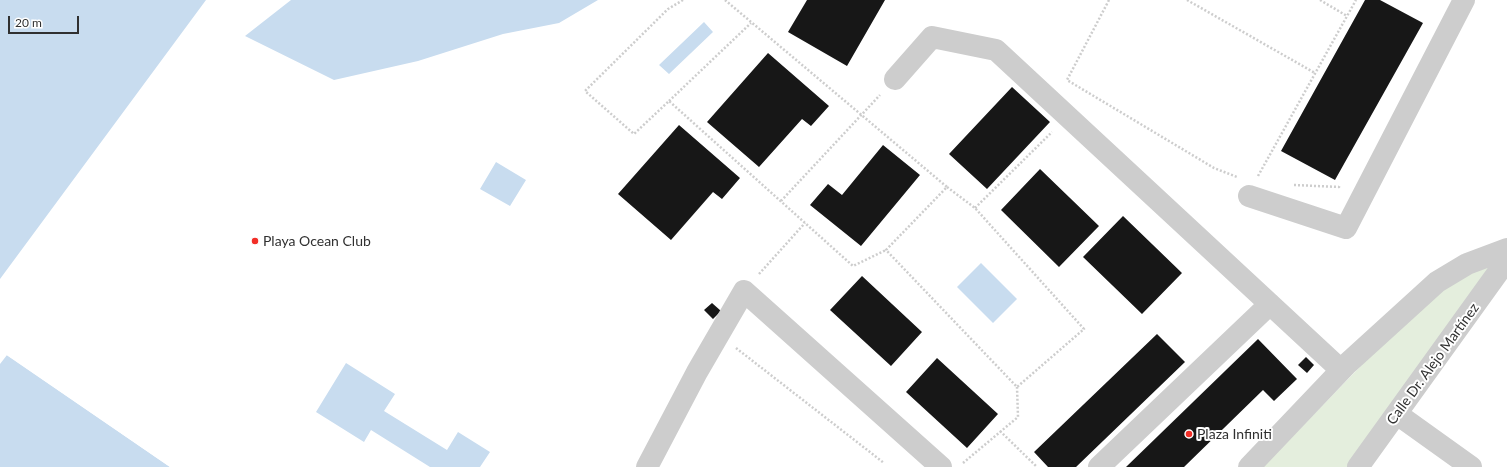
<!DOCTYPE html>
<meta charset="utf-8">
<style>
body{margin:0}
#map{position:relative;width:1507px;height:467px;overflow:hidden;background:#fff;font-family:Lato,sans-serif}
canvas{display:block}
.scale{position:absolute;left:8px;top:16px;width:71px;height:18px;box-sizing:border-box;border:2px solid #303030;border-top:0;padding-left:5px;font-size:12px;line-height:14px;white-space:nowrap;color:#303030;-webkit-text-stroke:3px #fff;paint-order:stroke}
</style>
<div id="map">
<canvas width="1507" height="467"></canvas>
<div class="scale">20 m</div>
</div>
<script>
const context = document.querySelector('canvas').getContext('2d');
context.lineJoin = 'round';
function fill(path, color) { context.fillStyle = color; context.fill(path, 'evenodd'); }
const poly = rows => new Path2D(rows.map(r => 'M' + r).join(''));
function strokePath(path, color, width, dash) { context.strokeStyle = color; context.lineWidth = width; context.lineCap = dash ? 'butt' : 'round'; context.setLineDash(dash || []); context.stroke(path); }
function drawText(font, color, halo, rows, align = 'center') {
  context.font = font + ' Lato,sans-serif'; context.lineWidth = 4; context.setLineDash([]); context.textBaseline = 'middle'; context.strokeStyle = halo; context.fillStyle = color; for (const [text, x, y, turn = 0] of rows) {
    context.save(); context.translate(x, y); context.rotate((+turn || 0) * Math.PI / 180); context.textAlign = isNaN(turn) ? turn : align; if (halo) context.strokeText(text, 0, 0); context.fillText(text, 0, 0); context.restore();
  }
}
fill(poly([
 [1502,261,1352,467,1263,467,1438,286]
]), '#e4eedd');
fill(poly([
 [0,0,206,0,0,279],
 [291,0,598,0,559,23,503,34,418,61,334,80,245,36],
 [704,22,713,32,669,74,659,65],
 [496,162,526,180,510,206,480,189],
 [981,263,1017,299,993,323,957,287],
 [7,355,170,467,0,467,0,364],
 [346,363,395,394,384,411,447,450,458,432,490,452,480,467,430,467,371,430,364,442,316,412]
]), '#c8dcef');
fill(poly([
 [6,353,171,465,172,467,170,467,5,354]
]), '#fff');
fill(poly([
 [807,0,885,0,847,66,788,32],
 [1365,0,1380,0,1423,23,1335,180,1281,151],
 [768,53,829,106,811,126,802,119,759,167,707,122],
 [1012,87,1050,122,987,189,949,154],
 [679,125,740,178,722,199,713,192,671,240,618,194],
 [883,145,920,175,861,246,810,205,828,184,842,195],
 [1040,169,1099,226,1059,267,1001,210],
 [1123,216,1182,273,1142,314,1083,257],
 [862,276,922,332,891,366,830,310],
 [712,303,721,311,713,319,704,310],
 [1157,334,1185,362,1076,467,1048,467,1034,452],
 [1258,339,1297,379,1274,401,1263,390,1184,467,1126,467],
 [1306,357,1314,365,1307,373,1298,365],
 [937,358,998,414,967,448,906,392]
]), '#171717');
strokePath(poly([
 [683,0,668,9,585,91,634,134,669,101,853,266,886,250],
 [725,0,947,187],
 [1109,0,1067,80,1214,168,1237,177],
 [1187,0,1315,73],
 [1320,0,1347,16],
 [669,101,751,23],
 [1258,176,1356,0],
 [1294,185,1339,187,1340,185],
 [947,187,975,208,1084,329,1017,387,886,250,947,187],
 [781,201,880,95],
 [975,208,1052,132],
 [759,274,805,223],
 [736,348,884,463],
 [1000,431,1037,467],
 [963,463,1018,417,1017,387]
]), '#cdcdcd', 2.5, [2, 2]);
strokePath(poly([
 [895,79,932,37,996,50,1341,370],
 [1249,196,1346,228,1464,0],
 [1397,414,1471,467],
 [647,467,697,372,744,291,941,467],
 [1099,467,1270,304],
 [1249,467,1348,363,1437,282,1467,264,1507,249],
 [1358,467,1507,260]
]), '#cdcdcd', 22);
for (const [x, y, r, color] of [
 [255,241,4,"#f22e27"],
 [1189,434,4,"#f22e27"]
]) { const dot = new Path2D(); dot.arc(x, y, r, 0, 2 * Math.PI); context.fillStyle = color; context.fill(dot); strokePath(dot, '#fff', 1.5); }
drawText('14px', '#303030', '#fff', [
 ["Playa Ocean Club",263,241],
 ["Plaza Infiniti",1197,434]
], 'left');
drawText('14px', '#303030', '#fff', [
 ["Calle Dr. Alejo Martínez",1433,364,-54]
]);
</script>
